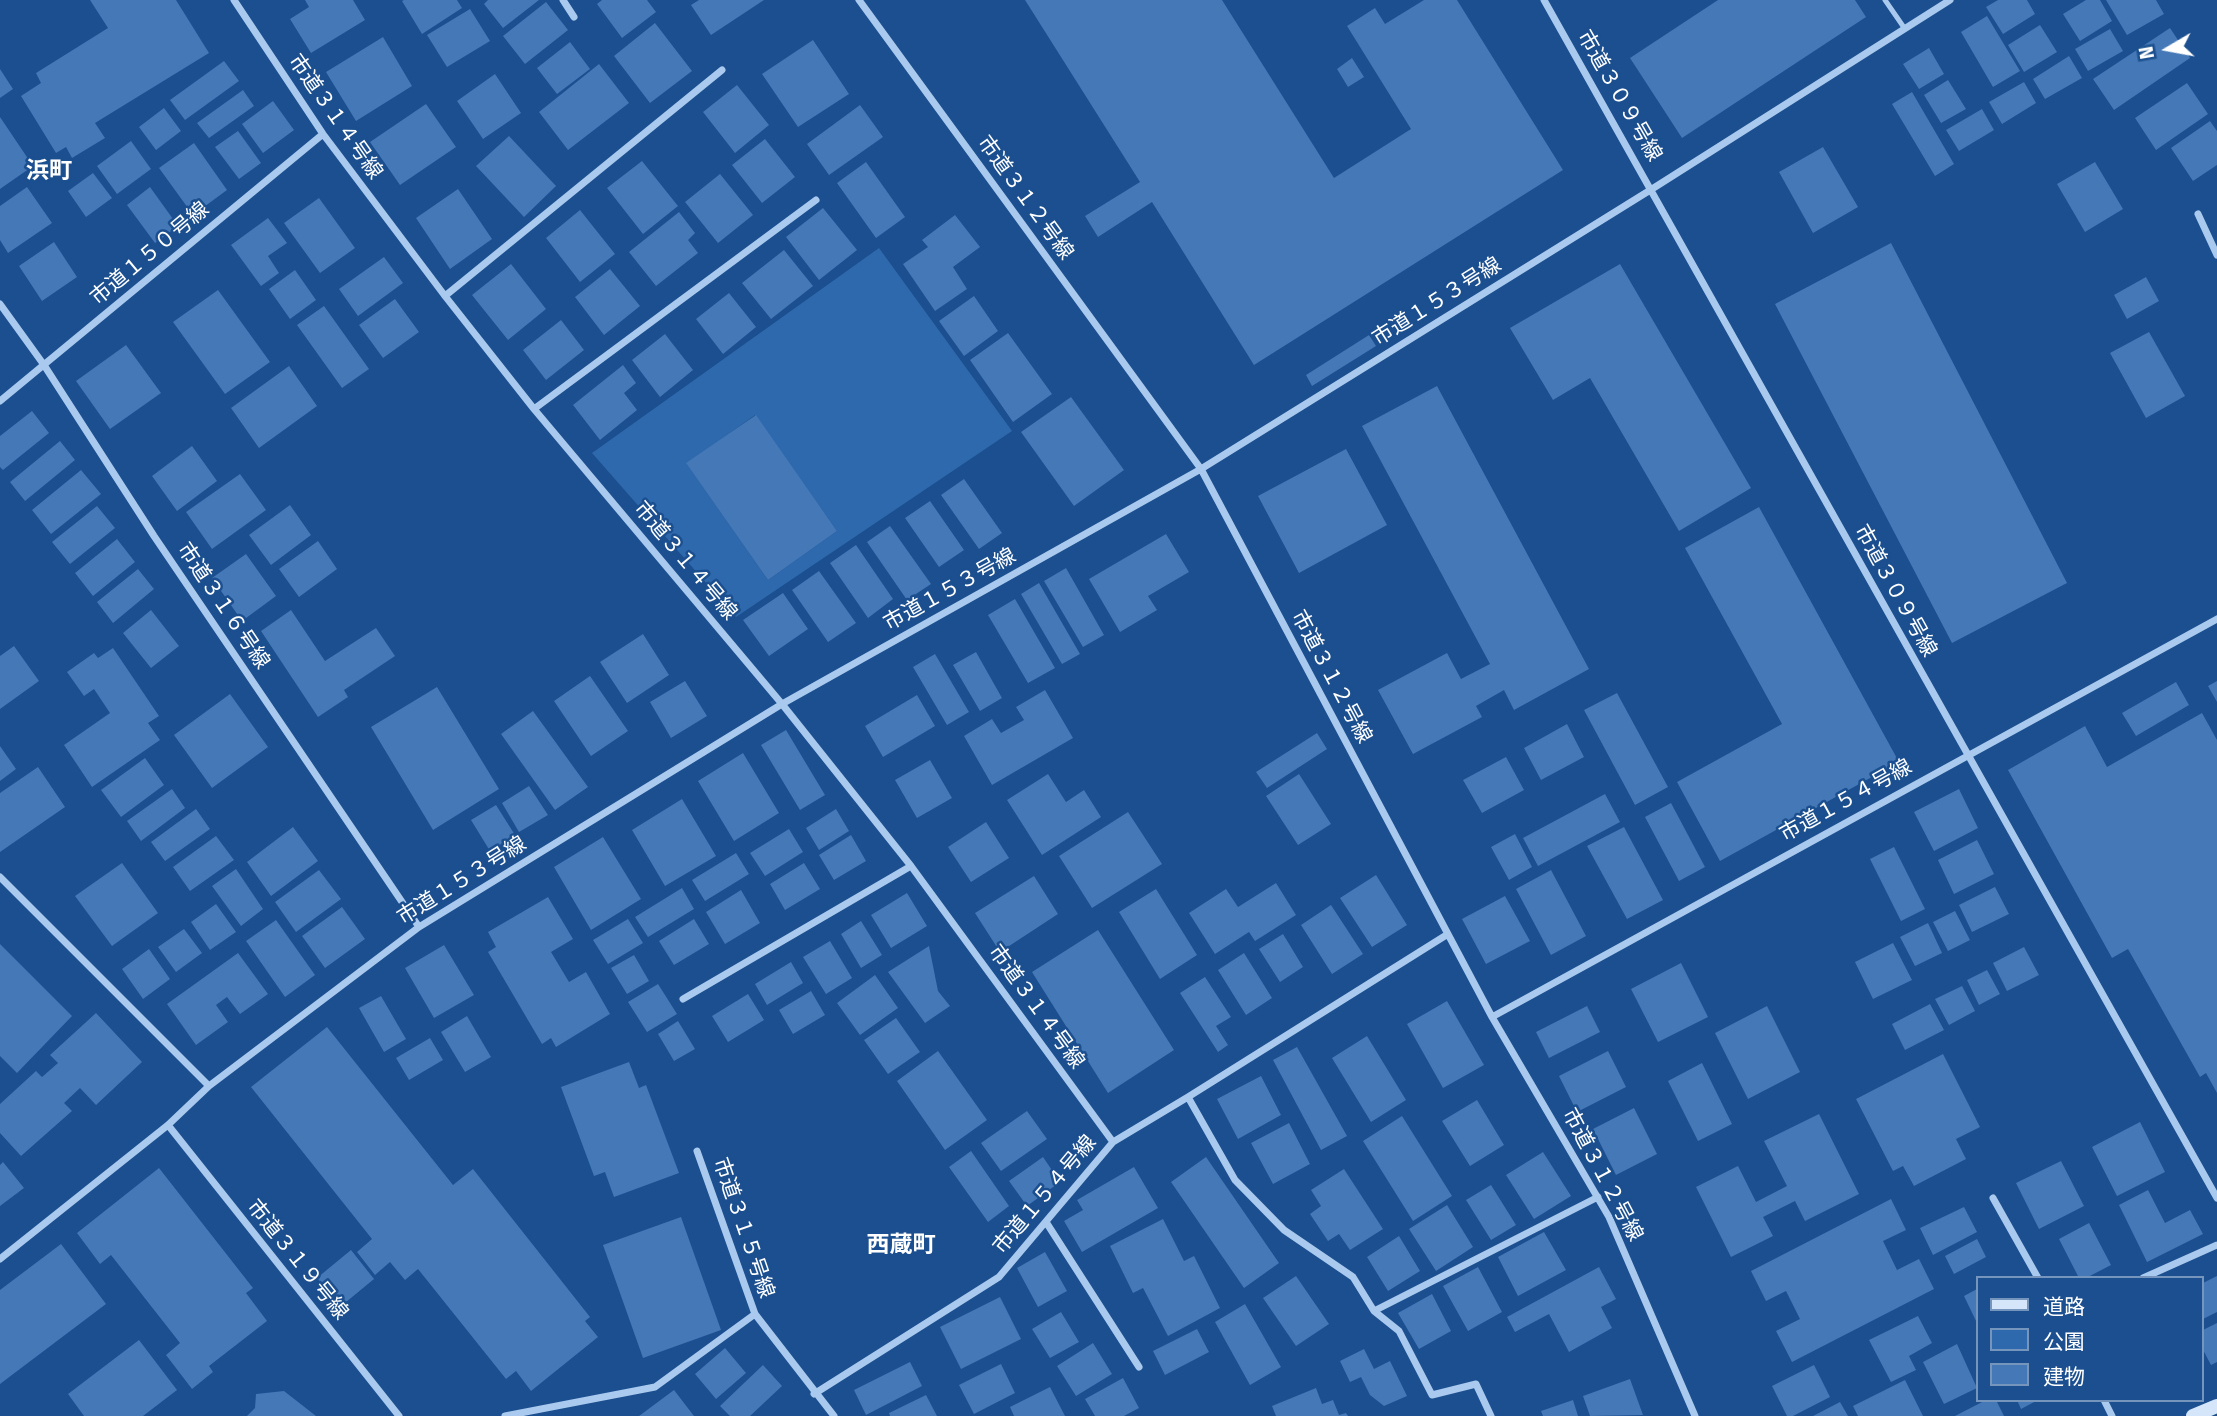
<!DOCTYPE html>
<meta charset="utf-8">
<style>
body{margin:0}
#map{position:relative;width:2217px;height:1416px;overflow:hidden;background:#1b4f8f;font-family:"Fira Sans","Noto Sans JP",sans-serif}
canvas{display:block}
.legend{position:absolute;left:1976px;top:1276px;width:228px;height:126px;box-sizing:border-box;background:#1b4f8f;border:2px solid #7695bc;margin:0;padding:9px 12px;list-style:none;font-size:21px;color:#fff}
.legend li{display:flex;align-items:center;gap:14px;height:35px}
.legend b{width:35px;border:2px solid #7695bc}
.north{position:absolute;left:2133px;top:14px;width:70px;height:70px;-webkit-text-stroke:5px #1b4f8f;paint-order:stroke;rotate:260deg;font-size:19px;font-weight:700;line-height:28px;text-align:center;color:#fff}
.north::after{content:'';display:block;margin:auto;width:24px;height:32px;background:#fff;clip-path:polygon(50% 0,100% 100%,50% 72%,0 100%)}
</style>
<div id="map">
<canvas width="2217" height="1416"></canvas>
<ul class="legend">
<li><b style="height:9px;background:#d6e6fa"></b>道路</li>
<li><b style="height:19px;background:#2e69ad"></b>公園</li>
<li><b style="height:19px;background:#4478b7"></b>建物</li>
</ul>
<div class="north">N</div>
</div>
<script>
const context = document.querySelector('canvas').getContext('2d');
context.lineJoin = 'round';
function fill(path, color) { context.fillStyle = color; context.fill(path, 'evenodd'); }
const poly = rows => new Path2D(rows.map(r => 'M' + r).join(''));
function strokePath(path, color, width, dash) { context.strokeStyle = color; context.lineWidth = width; context.lineCap = dash ? 'butt' : 'round'; context.setLineDash(dash || []); context.stroke(path); }
function drawText(font, color, halo, rows, align = 'center') {
  context.font = font + ' "Fira Sans","Noto Sans JP",sans-serif'; context.lineWidth = 5; context.setLineDash([]); context.textBaseline = 'middle'; context.strokeStyle = halo; context.fillStyle = color; for (const [text, x, y, turn = 0] of rows) {
    context.save(); context.translate(x, y); context.rotate((+turn || 0) * Math.PI / 180); context.textAlign = isNaN(turn) ? turn : align; if (halo) context.strokeText(text, 0, 0); context.fillText(text, 0, 0); context.restore();
  }
}
fill(poly([
 [879,248,1012,431,736,617,592,453],
 [755,415,837,531,768,580,687,464]
]), '#2e69ad');
fill(poly([
 [90,0,176,0,209,53,95,123,105,138,72,158,66,147,56,153,21,96,41,83,36,73,108,28],
 [305,0,353,0,365,20,311,53,290,19,309,7],
 [404,0,457,0,462,8,422,34,402,1],
 [488,0,539,0,503,28,484,4],
 [602,0,647,0,656,12,622,38,597,4],
 [699,0,764,0,711,35,691,5],
 [1025,0,1222,0,1334,178,1411,129,1347,26,1375,8,1385,24,1424,0,1457,0,1563,170,1254,365,1152,202,1098,237,1085,216,1140,182],
 [1718,0,1855,0,1866,17,1682,138,1630,58],
 [1998,0,2027,0,2035,14,2003,34,1986,7],
 [2086,0,2100,0,2112,21,2080,41,2063,14],
 [2106,0,2156,0,2164,14,2127,35],
 [546,2,568,30,525,64,503,36],
 [470,9,490,41,447,67,427,35],
 [1987,16,2020,71,1993,87,1961,32],
 [655,23,692,71,650,103,614,56],
 [2040,25,2057,52,2024,72,2008,45],
 [2170,28,2190,58,2114,110,2093,79],
 [2110,29,2123,51,2088,71,2075,49],
 [383,37,412,86,356,121,326,72],
 [813,40,849,94,798,127,762,74],
 [570,42,590,69,557,94,537,68],
 [1929,48,1944,74,1919,89,1903,64],
 [2069,56,2082,78,2045,99,2033,79],
 [1352,58,1364,77,1348,87,1337,69],
 [224,61,239,81,185,120,170,100],
 [599,64,629,103,568,150,539,112],
 [0,69,13,89,0,98],
 [495,74,521,113,483,139,457,101],
 [1948,80,1966,109,1941,123,1924,95],
 [2024,82,2036,103,2002,124,1989,102],
 [2187,83,2208,114,2156,150,2135,118],
 [737,85,769,125,735,153,703,112],
 [243,90,254,106,209,138,197,123],
 [1912,92,1954,164,1935,176,1892,104],
 [273,101,294,130,263,153,242,124],
 [426,104,456,147,400,185,370,142],
 [860,105,883,137,829,175,807,144],
 [164,108,181,131,156,150,139,127],
 [1982,109,1994,130,1959,151,1946,130],
 [0,117,33,166,0,189],
 [2210,121,2217,131,2217,165,2193,181,2171,148],
 [238,131,261,163,239,179,215,147],
 [509,136,556,186,524,217,476,166],
 [765,139,795,177,762,203,732,165],
 [131,141,151,169,117,194,97,166],
 [194,143,227,190,193,215,159,168],
 [1823,147,1858,207,1813,233,1779,172],
 [642,161,678,206,643,234,607,188],
 [866,162,905,217,876,238,837,183],
 [2095,162,2123,209,2085,232,2057,184],
 [93,173,112,198,86,217,68,191],
 [720,174,753,215,718,243,685,202],
 [27,187,52,223,8,253,0,240,0,206],
 [150,187,178,226,155,243,127,205],
 [458,189,492,239,450,269,416,218],
 [319,198,355,248,320,273,284,223],
 [823,208,857,250,819,280,786,237],
 [580,210,615,254,580,282,546,238],
 [679,212,695,233,688,240,698,253,656,286,629,252],
 [955,215,980,247,953,267,967,289,935,311,903,264,928,247,922,240],
 [268,218,287,243,268,256,279,273,261,286,231,245],
 [54,242,77,277,42,301,19,266],
 [1891,243,2067,583,1952,643,1775,304],
 [784,250,813,286,771,319,742,283],
 [384,257,403,283,358,316,339,289],
 [511,264,546,309,508,340,472,295],
 [1620,264,1751,488,1679,531,1590,378,1553,400,1510,328],
 [610,269,640,306,604,335,575,297],
 [295,270,316,300,290,319,269,289],
 [2146,277,2159,301,2127,319,2114,295],
 [218,290,270,362,225,394,173,322],
 [729,293,756,327,723,354,696,319],
 [974,296,998,331,964,356,939,321],
 [395,299,419,332,383,358,359,325],
 [324,306,369,369,342,388,297,325],
 [561,320,584,350,546,380,523,350],
 [2149,332,2185,396,2146,418,2110,353],
 [1008,333,1052,394,1013,422,970,360],
 [665,334,693,370,660,397,632,360],
 [1369,335,1376,346,1312,386,1306,375],
 [126,345,161,393,110,429,76,381],
 [623,365,636,383,624,393,637,410,600,440,573,405],
 [289,366,317,406,259,448,231,408],
 [1437,386,1589,669,1514,710,1504,690,1476,706,1482,717,1413,754,1378,690,1447,653,1461,679,1490,664,1362,426],
 [1071,397,1124,470,1074,506,1021,432],
 [32,411,49,433,3,470,0,467,0,436],
 [756,415,837,531,768,580,686,463],
 [60,441,75,460,25,501,10,482],
 [192,446,217,481,177,511,152,476],
 [1346,449,1387,525,1299,573,1258,496],
 [81,470,101,494,51,534,32,510],
 [240,474,266,510,212,549,186,512],
 [964,479,1002,533,979,549,941,495],
 [930,501,964,550,939,567,905,518],
 [290,505,311,535,271,565,249,535],
 [97,506,115,528,70,564,52,542],
 [1759,507,1899,762,1720,861,1677,782,1782,724,1685,548],
 [890,526,931,584,907,600,867,542],
 [1166,534,1189,572,1148,596,1157,610,1120,632,1089,579],
 [117,539,135,562,93,596,75,573],
 [318,541,337,569,299,597,279,569],
 [856,545,893,599,868,618,830,563],
 [246,554,276,596,242,621,212,578],
 [1066,568,1104,635,1083,647,1044,581],
 [138,569,154,589,113,623,97,602],
 [819,571,856,623,828,642,792,590],
 [1039,583,1080,654,1062,664,1021,594],
 [783,593,808,629,769,656,743,620],
 [1015,599,1055,668,1028,683,988,615],
 [151,610,179,646,151,668,123,633],
 [291,610,325,661,376,628,395,656,344,690,348,697,318,717,261,631],
 [643,634,669,675,627,703,600,662],
 [14,646,39,681,0,709,0,656],
 [113,648,159,716,148,723,160,740,92,787,64,745,110,713,94,689,84,696,67,672,94,653,98,658],
 [976,652,1002,698,980,711,953,665],
 [935,654,969,712,947,725,913,667],
 [590,676,628,731,591,756,554,701],
 [685,681,707,716,671,738,650,702],
 [2217,681,2217,702,2208,686],
 [2176,682,2189,705,2136,736,2122,713],
 [437,687,499,789,433,830,371,727],
 [1045,690,1073,738,992,785,964,736,992,719,1001,733,1024,720,1016,707],
 [1617,693,1668,787,1635,805,1584,710],
 [230,694,268,747,212,788,174,735],
 [917,695,935,726,883,757,865,726],
 [533,711,588,787,555,810,501,734],
 [2202,713,2217,740,2217,1093,2206,1073,2200,1077,2128,949,2112,958,2008,770,2085,726,2107,767],
 [1567,724,1584,757,1541,780,1524,748],
 [786,730,825,795,800,810,761,745],
 [1317,733,1327,749,1267,788,1256,772],
 [0,746,16,769,0,781],
 [743,753,779,813,734,841,698,781],
 [1506,757,1524,790,1482,813,1463,780],
 [145,758,164,785,121,817,101,790],
 [930,760,952,798,917,818,895,780],
 [38,767,65,807,0,852,0,793],
 [1048,774,1066,802,1084,790,1101,817,1042,855,1007,800],
 [1299,774,1331,824,1298,845,1266,796],
 [529,786,548,815,519,832,502,803],
 [172,789,185,808,141,841,127,821],
 [1959,789,1978,828,1934,851,1914,812],
 [1605,794,1620,822,1538,866,1523,838],
 [682,799,716,856,665,886,632,830],
 [1671,803,1705,867,1679,881,1645,817],
 [496,805,515,835,490,851,471,820],
 [196,809,210,829,165,861,151,842],
 [836,809,849,831,819,850,806,828],
 [1128,812,1162,864,1092,908,1059,856],
 [986,822,1009,858,971,882,948,847],
 [293,827,318,861,271,896,247,862],
 [1624,827,1663,900,1627,919,1587,846],
 [789,829,803,852,765,876,750,853],
 [1515,834,1532,867,1509,880,1491,847],
 [851,835,866,861,834,880,819,855],
 [216,836,234,860,190,891,173,867],
 [603,837,641,899,591,930,554,867],
 [1977,840,1994,874,1954,894,1938,860],
 [1894,847,1925,909,1901,921,1870,859],
 [736,853,749,874,705,901,692,880],
 [122,863,158,913,112,946,75,896],
 [804,863,820,889,785,910,770,884],
 [236,869,263,909,241,926,212,886],
 [319,870,341,899,296,932,275,902],
 [1551,870,1586,936,1551,955,1516,889],
 [1376,875,1407,925,1372,947,1340,898],
 [1034,876,1058,914,1000,952,975,913],
 [1276,883,1296,915,1255,941,1249,932,1215,954,1189,913,1226,889,1238,907],
 [1995,887,2009,914,1972,932,1959,905],
 [682,888,694,909,648,937,635,917],
 [1156,889,1197,955,1160,979,1119,912],
 [741,890,760,923,725,944,706,912],
 [907,893,927,926,891,948,871,915],
 [1505,896,1530,941,1486,964,1462,919],
 [548,897,573,939,551,952,569,982,586,972,610,1014,556,1047,551,1038,542,1044,488,952,496,947,488,932],
 [216,904,236,932,210,950,191,922],
 [1331,905,1363,954,1332,974,1301,925],
 [342,907,365,939,325,968,302,936],
 [1955,911,1970,940,1948,951,1933,922],
 [628,919,643,943,608,964,593,940],
 [694,919,709,944,674,965,659,941],
 [276,920,315,975,285,997,246,941],
 [861,921,882,955,861,968,841,934],
 [1928,923,1942,953,1915,966,1900,937],
 [184,929,202,953,176,972,158,947],
 [1098,930,1174,1050,1108,1093,1032,972],
 [1283,934,1303,967,1280,982,1259,949],
 [830,941,852,978,826,994,803,957],
 [1893,943,1912,980,1873,999,1855,962],
 [0,944,72,1016,17,1073,0,1056],
 [444,945,474,995,434,1018,405,968],
 [929,946,938,991,950,1006,925,1023,888,972],
 [2024,947,2039,975,2007,991,1993,963],
 [149,949,170,979,143,999,122,969],
 [238,953,268,994,240,1014,227,997,216,1005,228,1022,196,1045,167,1004],
 [1244,953,1272,998,1246,1015,1218,970],
 [634,955,649,981,627,994,611,968],
 [791,962,803,983,767,1005,755,984],
 [1681,963,1708,1017,1658,1042,1631,989],
 [1987,970,2000,994,1979,1005,1967,980],
 [875,975,898,1008,860,1035,837,1003],
 [1205,977,1231,1017,1216,1026,1228,1045,1218,1052,1180,993],
 [658,984,677,1014,647,1032,628,1002],
 [1962,986,1975,1011,1949,1025,1935,999],
 [811,991,825,1015,793,1034,779,1010],
 [748,994,764,1020,728,1042,712,1016],
 [381,996,406,1039,384,1052,359,1008],
 [1447,1001,1484,1065,1443,1088,1407,1024],
 [1930,1004,1944,1030,1905,1050,1892,1024],
 [1587,1006,1600,1032,1549,1058,1536,1032],
 [1767,1006,1800,1072,1748,1099,1715,1033],
 [96,1013,142,1062,96,1105,80,1088,64,1103,72,1111,21,1156,0,1133,0,1104,36,1071,42,1077,58,1063,50,1055],
 [467,1016,491,1057,465,1072,441,1032],
 [896,1018,920,1052,888,1074,864,1040],
 [678,1021,695,1049,674,1061,658,1034],
 [327,1027,453,1185,473,1169,590,1317,585,1321,598,1337,531,1391,516,1371,506,1379,418,1269,405,1280,390,1262,375,1275,357,1252,372,1239,251,1087],
 [1367,1036,1406,1100,1371,1122,1332,1058],
 [430,1038,443,1060,409,1080,396,1058],
 [1297,1047,1347,1136,1321,1150,1273,1060],
 [938,1051,987,1120,945,1150,897,1081],
 [1608,1051,1626,1087,1577,1112,1559,1076],
 [1943,1054,1980,1127,1956,1139,1966,1159,1914,1186,1903,1166,1893,1171,1856,1099],
 [629,1062,639,1088,646,1085,679,1173,614,1197,605,1172,594,1176,561,1087],
 [1702,1063,1732,1124,1698,1141,1668,1081],
 [1261,1076,1281,1115,1238,1139,1217,1099],
 [1477,1100,1504,1145,1470,1166,1442,1121],
 [1634,1108,1657,1154,1616,1175,1593,1129],
 [1027,1111,1047,1139,1001,1171,981,1143],
 [1819,1114,1859,1194,1805,1221,1795,1201,1763,1217,1773,1236,1731,1257,1696,1187,1738,1166,1756,1202,1787,1186,1764,1141],
 [1402,1116,1452,1196,1413,1221,1363,1141],
 [2140,1122,2165,1172,2117,1196,2092,1147],
 [1289,1123,1310,1164,1273,1184,1251,1143],
 [971,1151,1009,1206,988,1222,949,1167],
 [1543,1152,1571,1196,1534,1219,1506,1175],
 [1043,1157,1060,1182,1027,1206,1009,1181],
 [1206,1157,1279,1263,1244,1288,1171,1182],
 [2061,1161,2084,1206,2039,1229,2016,1183],
 [3,1162,24,1188,0,1206,0,1165],
 [1134,1167,1158,1208,1082,1252,1064,1221,1083,1210,1077,1200],
 [159,1168,253,1288,246,1293,267,1321,209,1366,213,1372,192,1389,166,1355,180,1343,111,1255,100,1264,77,1233],
 [1344,1169,1383,1229,1350,1250,1339,1234,1328,1241,1310,1214,1321,1206,1311,1190],
 [1491,1185,1516,1225,1491,1240,1466,1200],
 [2148,1190,2165,1223,2190,1210,2203,1234,2147,1262,2119,1205],
 [1891,1199,1906,1230,1883,1241,1897,1270,1919,1259,1934,1289,1792,1362,1776,1331,1800,1319,1786,1291,1766,1301,1751,1271],
 [1447,1205,1473,1247,1436,1271,1409,1229],
 [1964,1207,1977,1232,1933,1255,1920,1228],
 [681,1217,721,1330,643,1358,603,1245],
 [1163,1219,1184,1261,1194,1256,1220,1308,1168,1336,1143,1288,1133,1293,1110,1246],
 [2089,1223,2111,1265,2086,1278,2079,1278,2059,1239],
 [1544,1232,1566,1270,1518,1296,1498,1257],
 [1399,1236,1420,1271,1388,1291,1367,1257],
 [1977,1239,1986,1257,1954,1274,1945,1256],
 [61,1244,106,1304,0,1384,0,1290],
 [351,1250,374,1279,340,1307,317,1278],
 [1045,1252,1067,1291,1038,1307,1017,1268],
 [1478,1267,1502,1312,1468,1331,1443,1286],
 [1599,1267,1616,1299,1601,1307,1612,1328,1569,1352,1549,1314,1515,1332,1507,1317],
 [1296,1276,1329,1324,1296,1346,1263,1298],
 [2217,1276,2217,1312,2201,1320,2201,1284],
 [1977,1289,1977,1323,1964,1296],
 [1432,1294,1451,1331,1419,1349,1398,1313],
 [1000,1297,1021,1339,961,1369,940,1327],
 [1245,1304,1281,1367,1250,1385,1215,1322],
 [1061,1312,1079,1342,1050,1358,1032,1329],
 [1918,1316,1932,1343,1909,1356,1916,1370,1891,1382,1869,1340],
 [2217,1323,2217,1362,2211,1365,2201,1346,2201,1331],
 [1197,1329,1209,1352,1165,1375,1153,1351],
 [139,1340,177,1390,143,1416,84,1416,68,1394],
 [1093,1343,1112,1374,1076,1396,1057,1366],
 [1957,1344,1977,1388,1944,1404,1923,1362],
 [725,1348,746,1373,716,1399,695,1374],
 [1364,1349,1374,1369,1390,1361,1407,1396,1384,1406,1370,1395,1361,1377,1350,1382,1340,1361],
 [910,1362,922,1386,866,1415,854,1390],
 [1001,1364,1015,1393,974,1414,959,1385],
 [763,1365,782,1386,750,1416,730,1416,720,1406],
 [1814,1365,1830,1397,1793,1416,1787,1416,1772,1386],
 [1123,1378,1139,1408,1124,1416,1095,1416,1085,1399],
 [1630,1379,1643,1415,1590,1416,1583,1396],
 [1905,1380,1923,1416,1858,1416,1853,1406],
 [1050,1387,1065,1416,1014,1416,1010,1407],
 [1316,1388,1322,1404,1333,1400,1339,1415,1346,1413,1348,1416,1276,1416,1272,1406],
 [674,1390,694,1416,639,1416],
 [284,1391,316,1416,247,1416,255,1408,256,1394],
 [926,1395,937,1416,890,1416,889,1413],
 [1573,1400,1578,1416,1543,1416,1541,1411],
 [1986,1400,1996,1400,2004,1416,1955,1416],
 [2017,1400,2038,1400,2021,1409],
 [1840,1402,1848,1416,1813,1416]
]), '#4478b7');
strokePath(poly([
 [1885,0,1905,29]
]), '#a9c9ee', 5);
strokePath(poly([
 [234,0,323,134,445,296,534,409,782,704,911,866,1113,1142],
 [563,0,574,17],
 [859,0,1201,469,1492,1017,1609,1217,1695,1416],
 [1544,0,2217,1198],
 [2198,214,2217,255],
 [445,296,722,70],
 [0,304,44,365,154,536,419,927],
 [0,401,323,134],
 [534,409,816,200],
 [0,877,209,1086],
 [683,999,911,866],
 [1492,1017,2217,619],
 [1188,1097,1235,1180,1284,1230,1353,1277,1374,1311,1399,1331,1432,1395,1476,1384,1491,1416],
 [168,1125,399,1416],
 [697,1151,755,1314,834,1416],
 [1993,1198,2038,1278],
 [1046,1222,1139,1367],
 [0,1259,168,1125,209,1086,419,927,782,704,1201,469,1652,189,1950,0],
 [2143,1278,2217,1245],
 [1374,1311,1598,1197],
 [814,1394,999,1277,1113,1142,1188,1097,1448,934],
 [2104,1400,2112,1416],
 [505,1416,655,1387,755,1314]
]), '#a9c9ee', 7);
strokePath(poly([
 [2193,1416,2217,1406]
]), '#d6e6fa', 14);
drawText('21px', '#fff', '#1b4f8f', [
 ["市道３０９号線",1619,96,60],
 ["市道３１４号線",335,117,55],
 ["市道３１２号線",1025,198,54],
 ["市道１５０号線",150,254,-40],
 ["市道１５３号線",1437,302,-32],
 ["市道３１４号線",685,561,50],
 ["市道１５３号線",950,590,-29],
 ["市道３０９号線",1895,591,61],
 ["市道３１６号線",223,606,56],
 ["市道３１２号線",1331,677,62],
 ["市道１５４号線",1846,801,-29],
 ["市道１５３号線",462,881,-32],
 ["市道３１４号線",1036,1007,54],
 ["市道３１２号線",1602,1175,62],
 ["市道１５４号線",1045,1195,-50],
 ["市道３１５号線",743,1228,71],
 ["市道３１９号線",297,1260,51]
]);
drawText('bold 23px', '#fff', '#1b4f8f', [
 ["浜町",49,172],
 ["西蔵町",901,1246]
]);
</script>
